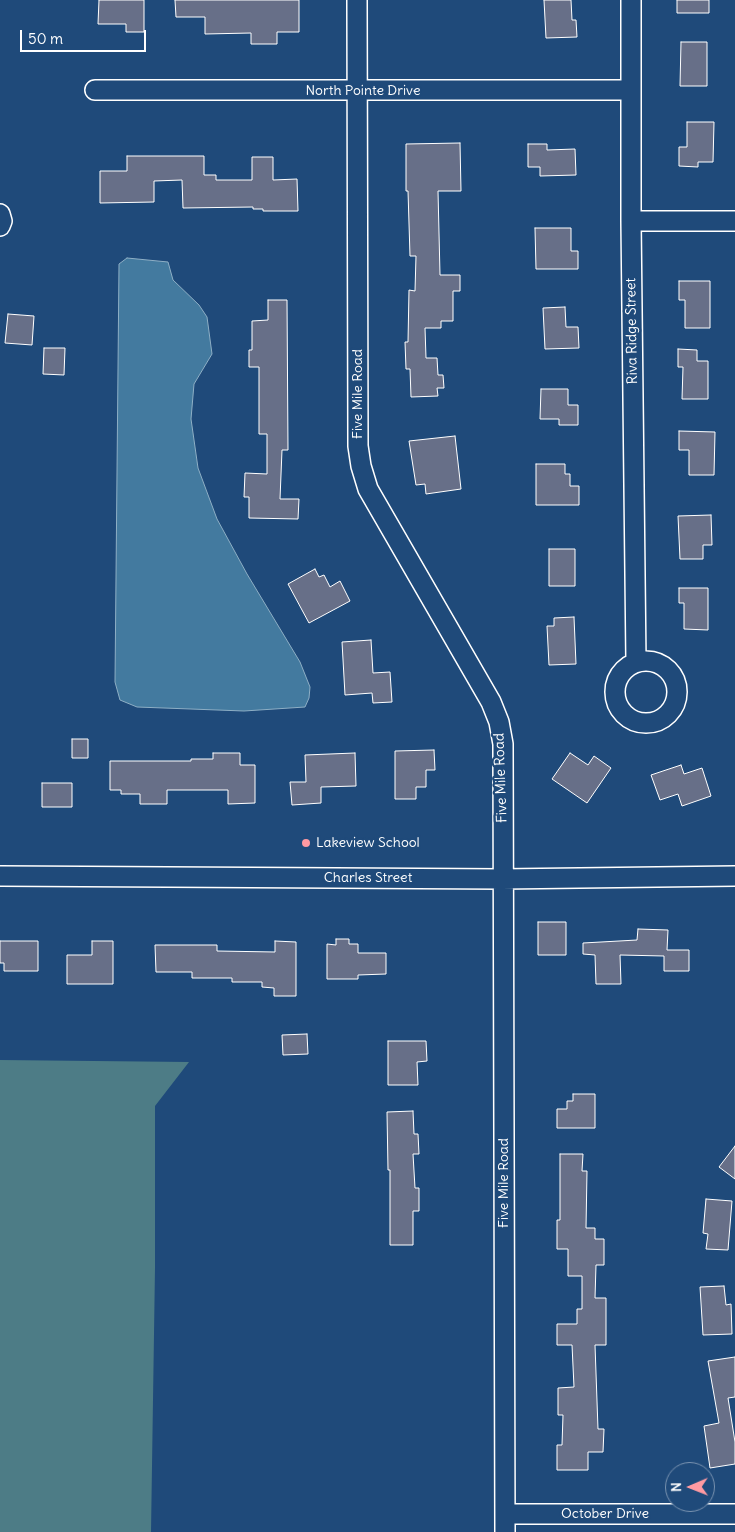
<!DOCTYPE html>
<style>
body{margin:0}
#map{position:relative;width:735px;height:1532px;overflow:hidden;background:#1f4a7a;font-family:Delius,sans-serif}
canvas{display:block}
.north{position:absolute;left:665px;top:1462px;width:50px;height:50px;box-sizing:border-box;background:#1f4a7a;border:1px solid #7992af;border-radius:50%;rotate:269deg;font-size:14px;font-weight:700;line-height:20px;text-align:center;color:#fff}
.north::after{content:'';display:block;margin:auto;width:18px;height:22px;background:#ff9aa2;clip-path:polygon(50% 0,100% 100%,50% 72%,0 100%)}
.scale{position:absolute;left:20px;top:30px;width:126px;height:22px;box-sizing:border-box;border:2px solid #fff;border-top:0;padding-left:6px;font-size:15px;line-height:18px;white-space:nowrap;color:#fff;-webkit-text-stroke:4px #1f4a7a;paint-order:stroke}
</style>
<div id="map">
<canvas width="735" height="1532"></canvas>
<div class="north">N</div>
<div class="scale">50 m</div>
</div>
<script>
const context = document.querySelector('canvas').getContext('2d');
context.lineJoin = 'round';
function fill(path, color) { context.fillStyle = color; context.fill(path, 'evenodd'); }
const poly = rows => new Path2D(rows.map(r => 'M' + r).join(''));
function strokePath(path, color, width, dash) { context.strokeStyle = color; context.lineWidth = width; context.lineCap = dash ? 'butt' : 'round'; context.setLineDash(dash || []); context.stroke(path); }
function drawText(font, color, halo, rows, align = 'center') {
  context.font = font + ' Delius,sans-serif'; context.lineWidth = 4.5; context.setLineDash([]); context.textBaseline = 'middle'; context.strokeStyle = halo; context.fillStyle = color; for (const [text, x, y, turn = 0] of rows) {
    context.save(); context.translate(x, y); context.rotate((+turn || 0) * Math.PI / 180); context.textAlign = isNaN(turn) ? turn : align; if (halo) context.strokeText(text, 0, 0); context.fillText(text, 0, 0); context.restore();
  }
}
fill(poly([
 [0,1060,189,1062,155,1106,155,1268,151,1532,0,1532]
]), '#4d7c86');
const water = poly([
 [127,258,168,262,173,280,199,305,207,317,212,354,194,384,191,419,198,468,217,519,247,574,300,662,310,687,309,698,305,707,244,711,137,707,120,700,115,682,119,264,127,258]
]);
fill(water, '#437a9f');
strokePath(water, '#8eafc5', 1);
const building = poly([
 [99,0,144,0,144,32,126,32,126,24,98,24,99,0],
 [175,0,299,0,299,32,277,32,277,44,251,44,251,33,205,34,205,17,176,17,175,0],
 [544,0,571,0,572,20,576,20,577,37,546,38,544,0],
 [677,0,709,0,709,13,677,13,677,0],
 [681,42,707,42,707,86,680,86,681,42],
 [687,122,714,122,713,162,698,162,698,167,679,166,679,147,687,147,687,122],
 [460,143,461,191,438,191,440,275,460,275,460,291,453,291,453,321,441,321,441,328,425,328,426,358,437,358,438,375,443,375,444,388,437,388,438,396,411,397,410,369,406,369,405,342,408,342,409,290,415,291,416,256,410,256,408,191,406,191,406,144,460,143],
 [528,144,547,144,547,150,575,149,576,175,540,176,540,167,528,167,528,144],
 [127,156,204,156,204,175,216,175,216,180,252,180,252,157,273,157,273,180,297,179,298,211,263,211,263,209,253,209,253,207,183,208,182,180,154,181,154,202,100,203,100,171,127,171,127,156],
 [535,228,571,228,571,251,578,251,578,269,536,269,535,228],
 [679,281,710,281,710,328,685,328,685,300,679,300,679,281],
 [268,300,287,300,288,450,282,450,280,499,299,499,298,519,249,518,249,497,244,497,245,473,267,474,267,434,259,434,259,367,249,367,249,350,252,350,252,321,268,320,268,300],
 [565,307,566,327,578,327,579,348,545,349,543,308,565,307],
 [8,314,34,316,32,345,5,343,8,314],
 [44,348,65,348,64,375,43,374,44,348],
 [678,349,697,350,697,361,708,361,708,399,682,399,683,367,678,367,678,349],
 [541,389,568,389,568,405,578,405,578,425,559,425,559,419,540,419,541,389],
 [679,431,715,432,714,475,689,475,689,450,679,450,679,431],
 [455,436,461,489,426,494,425,484,416,485,409,441,455,436],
 [536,464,565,464,565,474,570,474,570,486,579,486,579,505,536,505,536,464],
 [711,515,712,545,703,545,703,559,680,559,678,516,711,515],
 [549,549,575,549,575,586,549,586,549,549],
 [315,569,319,577,324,575,330,587,340,581,350,601,309,623,288,584,315,569],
 [679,588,708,588,708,630,684,629,684,603,679,603,679,588],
 [574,617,576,664,549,665,547,626,554,626,554,618,574,617],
 [371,640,373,673,390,672,392,702,373,703,372,693,345,695,342,642,371,640],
 [72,739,88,739,88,758,72,758,72,739],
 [434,750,435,770,426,770,426,787,416,787,416,799,395,799,395,751,434,750],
 [213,753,240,753,240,765,255,765,255,803,228,804,228,790,167,790,167,804,140,804,140,794,121,794,121,790,110,790,110,761,191,761,191,759,213,759,213,753],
 [355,753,356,786,321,787,321,803,292,805,290,782,306,782,305,755,355,753],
 [570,753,588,765,594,756,611,768,587,803,552,779,570,753],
 [681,765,684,774,702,768,711,796,682,806,678,794,660,800,651,775,681,765],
 [42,783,72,783,72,807,42,807,42,783],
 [538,922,566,922,566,955,538,955,538,922],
 [638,929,668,930,667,950,689,950,689,971,664,971,664,956,620,955,621,984,596,984,595,955,583,954,583,943,637,940,638,929],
 [336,939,349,939,349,944,358,944,358,953,386,953,386,974,358,975,358,979,327,979,327,944,336,945,336,939],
 [0,941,38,941,38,971,4,971,4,963,0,963,0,941],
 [92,941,113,941,113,984,67,984,67,955,92,955,92,941],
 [275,941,296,942,296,996,274,996,274,988,262,987,262,982,232,982,232,978,192,978,192,972,156,972,155,945,217,945,217,951,275,952,275,941],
 [307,1034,308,1054,283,1055,282,1035,307,1034],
 [388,1041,426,1041,427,1061,417,1062,418,1085,388,1085,388,1041],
 [573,1094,595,1094,595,1128,557,1128,557,1109,567,1109,567,1101,573,1101,573,1094],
 [413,1111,414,1134,418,1134,419,1154,413,1154,415,1188,419,1188,419,1211,413,1211,413,1245,390,1245,390,1170,388,1170,387,1112,413,1111],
 [735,1146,735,1179,719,1167,735,1146],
 [560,1154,583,1154,582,1171,587,1171,586,1228,595,1228,595,1239,604,1239,604,1265,596,1265,595,1298,606,1298,606,1345,595,1345,598,1429,604,1429,603,1452,588,1452,588,1470,557,1470,557,1445,562,1445,563,1415,558,1415,558,1388,574,1387,572,1345,557,1345,557,1324,577,1324,577,1309,582,1309,582,1276,568,1276,568,1249,557,1249,557,1220,560,1220,560,1154],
 [706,1199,732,1201,728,1250,706,1249,708,1234,703,1233,706,1199],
 [724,1286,726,1305,731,1304,732,1334,703,1335,700,1287,724,1286],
 [735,1357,735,1397,728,1398,735,1442,735,1464,710,1468,704,1426,719,1423,708,1361,735,1357]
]);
fill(building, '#676f88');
strokePath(building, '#fff', 1);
const minor = poly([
 [357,0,358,446,361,466,368,489,491,702,499,722,503,744,505,1532],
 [631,0,631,221,636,662],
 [95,90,631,90],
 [0,214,2,221,0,226],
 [631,221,735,221],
 '615 692a31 31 0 1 1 62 0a31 31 0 1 1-62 0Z',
 [0,876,502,879,735,876],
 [505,1514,735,1514]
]);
strokePath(minor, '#fff', 22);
strokePath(minor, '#1f4a7a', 19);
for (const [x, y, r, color] of [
 [306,843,5,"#ff9aa2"]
]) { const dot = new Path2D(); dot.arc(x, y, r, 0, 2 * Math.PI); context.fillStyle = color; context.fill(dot); strokePath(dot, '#1f4a7a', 2); }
drawText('14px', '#fff', '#1f4a7a', [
 ["North Pointe Drive",363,91],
 ["Riva Ridge Street",632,331,-91],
 ["Five Mile Road",358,394,-90],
 ["Five Mile Road",501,778,-92],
 ["Charles Street",368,878],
 ["Five Mile Road",504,1183,-90],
 ["October Drive",605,1514]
]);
drawText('14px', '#fff', '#1f4a7a', [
 ["Lakeview School",316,843]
], 'left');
</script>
